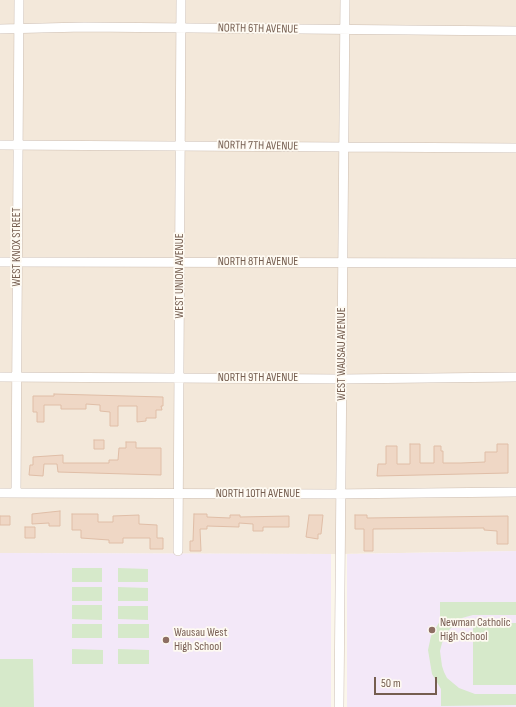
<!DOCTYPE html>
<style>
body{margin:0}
#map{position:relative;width:516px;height:707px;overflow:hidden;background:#fbf6eb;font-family:"Sofia Sans Condensed",sans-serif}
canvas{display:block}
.scale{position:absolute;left:374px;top:677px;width:63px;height:18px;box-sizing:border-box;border:2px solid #755e50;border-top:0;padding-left:5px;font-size:12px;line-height:14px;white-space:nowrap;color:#755e50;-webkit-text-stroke:3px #fefaf2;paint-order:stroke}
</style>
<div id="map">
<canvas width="516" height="707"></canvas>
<div class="scale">50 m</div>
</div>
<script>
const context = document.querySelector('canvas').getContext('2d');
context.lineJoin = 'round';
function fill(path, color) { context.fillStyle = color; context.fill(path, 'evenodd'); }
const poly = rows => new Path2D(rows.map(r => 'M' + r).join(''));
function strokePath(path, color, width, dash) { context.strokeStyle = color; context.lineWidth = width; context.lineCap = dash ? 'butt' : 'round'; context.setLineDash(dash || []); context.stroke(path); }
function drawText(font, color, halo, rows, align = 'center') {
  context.font = font + ' "Sofia Sans Condensed",sans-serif'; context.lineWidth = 3.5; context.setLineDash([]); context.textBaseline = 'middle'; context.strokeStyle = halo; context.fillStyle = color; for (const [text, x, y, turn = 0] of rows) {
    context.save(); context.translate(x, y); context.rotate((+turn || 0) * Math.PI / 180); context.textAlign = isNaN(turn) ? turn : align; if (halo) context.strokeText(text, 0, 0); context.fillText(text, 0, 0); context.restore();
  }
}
fill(poly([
 [0,0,516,0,516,551,340,554,0,553]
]), '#f3e8da');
fill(poly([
 [516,551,516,707,347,707,347,554],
 [0,553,331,554,331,707,0,707]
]), '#f3e8f8');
fill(poly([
 [72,568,102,568,102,582,72,582],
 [118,568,148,569,148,582,118,582],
 [72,587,102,587,102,601,72,601],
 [118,587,148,588,148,601,118,601],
 [440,602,516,602,516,615,473,615,462,618,449,630,442,643,440,651,442,666,444,672,447,678,459,688,475,694,516,694,516,705,441,706,441,689,432,674,428,650,431,636,440,621],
 [72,605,102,605,102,620,72,619],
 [118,606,148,606,148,620,118,619],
 [473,623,516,623,516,685,473,685],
 [72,624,102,624,102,638,72,638],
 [118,624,149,624,149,638,118,638],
 [72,649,103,650,103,664,72,664],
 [118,649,149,650,149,664,118,664],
 [0,659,33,659,34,707,0,707]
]), '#d6e9ca');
const building = poly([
 [54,394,163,397,163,406,161,406,162,410,156,410,156,418,146,418,146,421,137,422,137,406,118,406,118,426,110,426,110,412,100,411,100,405,86,404,86,409,61,409,61,405,44,405,44,422,37,422,37,412,33,412,33,396,54,396,54,394],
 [94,440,104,440,104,449,94,449,94,440],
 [126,442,136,442,136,448,161,448,161,475,58,472,57,464,44,464,43,476,29,475,30,465,33,465,33,457,63,455,63,463,109,463,109,460,118,460,119,448,126,448,126,442],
 [410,444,420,444,420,463,434,463,434,446,441,446,441,451,443,451,443,463,461,463,485,462,485,452,497,452,497,444,508,444,508,473,377,476,378,464,386,464,386,446,397,446,397,464,410,464,410,444],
 [60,511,60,526,49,526,49,523,32,524,32,514,60,511],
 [72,514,98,514,98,522,113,522,113,516,139,515,139,524,157,525,157,538,163,538,163,549,150,549,150,538,123,538,123,543,109,543,109,540,81,538,81,530,72,530,72,514],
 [194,514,207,514,207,517,230,518,230,515,240,515,240,517,289,516,289,527,263,527,263,531,253,531,253,524,239,523,239,527,207,526,207,529,200,529,201,551,190,551,190,541,193,541,194,514],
 [309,515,323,515,321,534,318,534,318,539,306,537,309,515],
 [355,515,367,515,367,518,508,516,508,544,497,544,497,531,484,530,484,528,373,529,373,551,364,551,364,529,355,529,355,515],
 [0,516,10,516,10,525,0,525,0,516],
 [25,527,35,527,35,538,25,538,25,527]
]);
fill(building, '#efd7c5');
strokePath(building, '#e0bea7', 1);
const street = poly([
 [0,29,84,27,516,31],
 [0,145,516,148],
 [0,262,516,263],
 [0,377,342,379,516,377],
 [0,493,331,494,516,492],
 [16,493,19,0],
 [178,551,181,0],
 [339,707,345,0]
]);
strokePath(street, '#cdbeb2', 10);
strokePath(street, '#fff', 9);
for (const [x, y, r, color] of [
 [432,630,4,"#8d6e63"],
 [166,640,4,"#8d6e63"]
]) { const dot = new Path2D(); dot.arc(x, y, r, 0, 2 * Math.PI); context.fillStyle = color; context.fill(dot); strokePath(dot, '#fefaf2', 1.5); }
drawText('12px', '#755e50', '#fefaf2', [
 ["NORTH 6TH AVENUE",258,29,1],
 ["NORTH 7TH AVENUE",258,146,1],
 ["WEST KNOX STREET",17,247,-90],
 ["NORTH 8TH AVENUE",258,262],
 ["WEST UNION AVENUE",180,276,-90],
 ["WEST WAUSAU AVENUE",342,354,-90],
 ["NORTH 9TH AVENUE",258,378],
 ["NORTH 10TH AVENUE",258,494]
]);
drawText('12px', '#785e54', '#fefaf2', [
 ["Newman Catholic",440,623],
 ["High School",440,637],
 ["Wausau West",174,633],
 ["High School",174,647]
], 'left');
</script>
